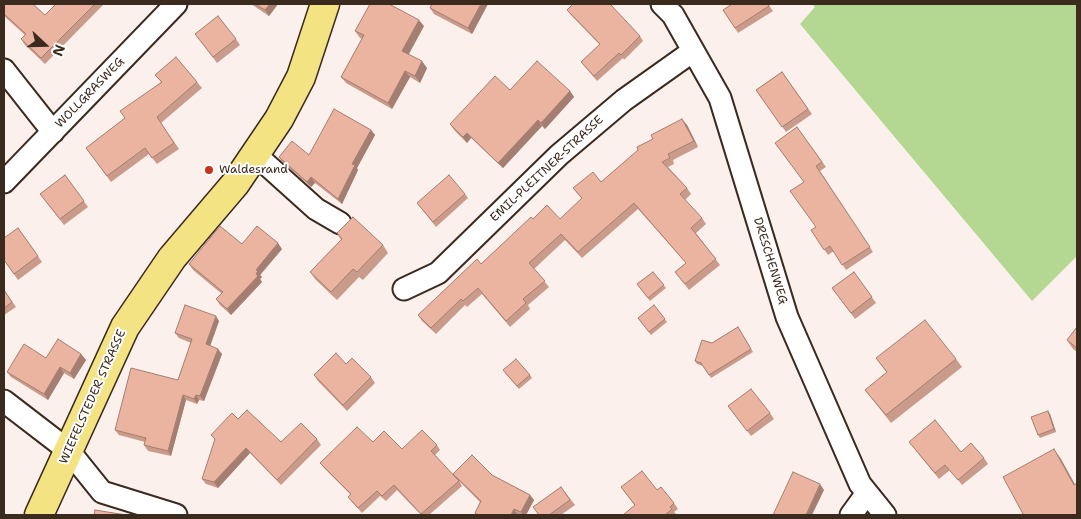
<!DOCTYPE html>
<style>
body{margin:0}
#map{position:relative;width:1081px;height:519px;overflow:hidden;background:#fbf0ec;font-family:"Shantell Sans",sans-serif}
canvas{display:block}
.frame{position:absolute;inset:0;border:5px solid #3b2a1e;pointer-events:none}
.north{position:absolute;left:20px;top:20px;width:50px;height:50px;-webkit-text-stroke:4px #fff;paint-order:stroke;rotate:111deg;font-size:14px;font-weight:700;line-height:20px;text-align:center;color:#3b2a1e}
.north::after{content:'';display:block;margin:auto;width:18px;height:22px;background:#3b2a1e;clip-path:polygon(50% 0,100% 100%,50% 72%,0 100%)}
</style>
<div id="map">
<canvas width="1081" height="519"></canvas>
<div class="frame"></div>
<div class="north">N</div>
</div>
<script>
const context = document.querySelector('canvas').getContext('2d');
context.lineJoin = 'round';
function fill(path, color) { context.fillStyle = color; context.fill(path, 'evenodd'); }
const poly = rows => new Path2D(rows.map(r => 'M' + r).join(''));
function strokePath(path, color, width, dash) { context.strokeStyle = color; context.lineWidth = width; context.lineCap = dash ? 'butt' : 'round'; context.setLineDash(dash || []); context.stroke(path); }
function drawText(font, color, halo, rows, align = 'center') {
  context.font = font + ' "Shantell Sans",sans-serif'; context.lineWidth = 4; context.setLineDash([]); context.textBaseline = 'middle'; context.strokeStyle = halo; context.fillStyle = color; for (const [text, x, y, turn = 0] of rows) {
    context.save(); context.translate(x, y); context.rotate((+turn || 0) * Math.PI / 180); context.textAlign = isNaN(turn) ? turn : align; if (halo) context.strokeText(text, 0, 0); context.fillText(text, 0, 0); context.restore();
  }
}
fill(poly([
 [812,4,1077,4,1077,256,1032,301,800,24,815,7]
]), '#b4d792');
const minor = poly([
 [662,4,673,15,720,98,787,317,860,484,885,515],
 [4,70,53,132],
 [256,155,316,209,340,223],
 [4,182,176,4],
 [404,289,438,273,559,155,624,100,693,51],
 [4,401,69,451,102,492,176,515],
 [851,515,867,493]
]);
const major = poly([
 [39,515,125,327,172,258,235,184,279,119,301,77,325,4]
]);
strokePath(minor, '#3b2a1e', 25);
strokePath(major, '#3b2a1e', 31);
strokePath(minor, '#fff', 21);
strokePath(major, '#f4e382', 28);
fill(poly([
 [4,4,45,15,56,4,104,4,45,64,25,45,21,39,25,35,4,16],
 [251,4,278,4,269,16],
 [432,4,488,4,472,34,434,14,430,8],
 [768,4,773,11,738,33,723,10],
 [567,10,640,36,643,41,624,60,623,58,597,81,581,62,600,45,571,15],
 [424,26,409,54,427,68,420,83,410,77,392,109,346,83,341,77,362,39,360,38,355,31],
 [236,39,240,45,217,63,200,40],
 [782,72,812,114,786,132,756,90],
 [155,75,197,82,202,88,161,123,179,149,157,164,149,154,111,182,86,148,125,118,161,82],
 [510,90,570,91,574,97,545,129,542,126,503,168,471,138,467,143,454,130,450,124],
 [687,125,698,147,673,160,674,164,668,167,687,188,691,194,685,200,702,218,706,224,696,233,720,265,689,290,675,272,686,263,638,209,582,258,565,240,534,269,549,287,528,305,530,309,510,327,482,294,467,307,465,305,436,334,422,321,418,315,481,264,533,219,560,219,582,199,573,188,601,182],
 [797,127,826,167,820,171,873,252,846,270,834,251,828,255,811,230,816,227,804,182],
 [371,130,375,135,357,168,358,170,342,204,315,183,311,187,282,162,279,157,309,155],
 [65,175,88,207,64,225,40,194],
 [465,194,468,198,436,227,417,203],
 [18,228,42,262,18,280,4,260],
 [337,233,383,245,388,253,363,280,359,277,337,300,316,280,310,272,341,240],
 [242,244,282,249,260,275,262,277,260,279,262,282,231,315,220,305,216,299,222,294,193,270,189,264],
 [653,272,666,288,650,301,637,284],
 [854,272,876,303,855,319,832,288],
 [4,290,16,307,4,315],
 [654,305,667,322,651,335,638,318],
 [219,321,210,346,222,354,204,401,199,400,197,404,186,400,171,456,148,451,144,445,145,442,119,435,115,430,178,380,191,343,179,338,175,333],
 [738,327,753,352,711,378,703,366,697,364,695,361,712,343],
 [1077,327,1077,352,1073,349,1067,340],
 [81,354,86,360,74,379,64,373,48,400,11,377,7,372,46,358],
 [876,358,956,359,962,367,891,423,865,390,887,373],
 [346,364,371,377,375,383,347,411,318,381,314,375],
 [505,373,530,375,532,378,519,389],
 [728,406,770,413,774,419,751,436],
 [1050,414,1056,432,1040,438,1038,435],
 [238,419,281,442,317,439,321,445,281,485,250,453,218,488,206,484,202,479,215,440,211,435],
 [909,442,961,452,984,458,988,464,962,485,950,470,939,479],
 [437,445,440,450,435,455,456,478,453,474,492,475,530,495,534,500,526,515,476,515,475,513,480,502,459,481,462,486,429,515,421,515,397,490,386,501,380,496,362,513,352,502,348,497,351,495,324,468,320,463,402,449],
 [561,487,575,505,561,515,539,515],
 [621,487,657,490,674,503,678,509,674,512,676,514,675,515,623,515,635,506]
]), '#ca9b8a');
fill(poly([
 [270,4,278,4,269,16,265,10],
 [481,4,488,4,472,34,468,28],
 [419,20,424,26,407,57,402,51],
 [422,61,427,68,420,83,415,76],
 [405,71,410,77,392,109,388,103],
 [570,91,574,97,545,129,541,123],
 [682,119,687,125,698,147,694,141],
 [538,120,542,126,503,168,498,163],
 [371,130,375,135,357,168,358,170,342,204,338,199,352,164],
 [467,133,471,138,467,143,463,137],
 [311,177,315,183,311,187,307,182],
 [278,243,282,249,260,275,262,277,260,279,262,282,231,315,227,309,256,274,256,270],
 [216,316,219,321,209,349,206,344],
 [218,349,222,354,204,401,200,396],
 [81,354,86,360,74,379,70,373],
 [60,367,64,373,48,400,44,394],
 [183,395,186,400,171,456,168,451],
 [196,395,199,400,197,404,194,399],
 [1048,411,1050,414,1056,432,1054,429],
 [246,448,250,453,218,488,214,482],
 [1054,449,1061,459,1077,488,1074,485],
 [820,484,824,490,812,515,806,515],
 [530,495,534,500,526,515,523,515,521,512],
 [514,509,518,515,511,515]
]), '#a47e71');
const building = poly([
 [4,4,33,4,45,15,56,4,95,4,41,58,21,39,26,34,4,14,4,4],
 [255,4,270,4,265,10,255,4],
 [370,4,389,4,419,20,402,51,422,61,415,76,405,71,388,103,341,77,364,35,355,31,370,4],
 [432,4,481,4,468,28,430,8,432,4],
 [573,4,610,4,640,36,621,55,619,53,594,76,581,62,600,44,567,10,573,4],
 [732,4,768,4,769,6,735,28,723,10,732,4],
 [218,16,236,39,213,57,195,34,218,16],
 [176,57,197,82,157,117,174,143,152,158,145,148,107,176,86,148,125,118,120,111,162,82,155,75,176,57],
 [537,61,570,91,541,123,538,120,498,163,467,133,463,137,450,124,495,76,510,90,537,61],
 [782,72,808,109,782,127,756,90,782,72],
 [334,109,371,130,352,164,355,165,338,199,311,177,307,182,279,157,292,141,309,155,334,109],
 [682,119,694,141,668,154,670,158,662,162,687,188,680,194,702,218,691,228,716,259,685,284,675,272,686,263,634,203,578,252,561,234,529,263,545,281,523,299,526,303,506,321,478,288,463,301,461,299,431,328,418,315,477,259,481,264,531,217,533,219,547,205,560,219,582,198,573,188,593,172,601,182,638,150,637,147,653,139,651,135,682,119],
 [797,127,822,162,816,166,870,247,842,265,830,246,824,250,811,230,816,227,790,191,804,182,775,143,797,127],
 [65,175,84,201,60,219,40,194,65,175],
 [449,175,465,194,433,222,417,203,449,175],
 [353,217,383,245,357,272,353,269,331,292,310,272,342,239,337,233,353,217],
 [220,226,242,244,257,226,278,243,256,270,258,271,256,274,258,276,227,309,216,299,223,292,189,264,220,226],
 [18,228,38,256,14,274,4,260,4,238,18,228],
 [653,272,664,285,648,298,637,284,653,272],
 [854,272,872,297,851,313,832,288,854,272],
 [4,290,12,302,4,308,4,290],
 [185,305,216,316,206,344,218,349,200,396,196,395,194,399,183,395,168,451,144,445,146,438,115,430,131,368,178,380,192,339,175,333,185,305],
 [654,305,665,319,649,332,638,318,654,305],
 [925,320,956,359,886,415,865,390,887,372,876,358,925,320],
 [738,327,751,349,709,375,701,363,695,361,702,340,712,343,738,327],
 [1077,327,1077,348,1067,340,1077,327],
 [58,339,81,354,70,373,60,367,44,394,7,372,24,344,46,358,58,339],
 [336,353,346,364,352,358,371,377,343,405,314,375,336,353],
 [516,359,530,375,517,386,503,370,516,359],
 [751,389,770,413,747,431,728,406,751,389],
 [247,410,281,442,301,423,317,439,277,480,246,448,214,482,202,479,215,439,211,435,232,413,238,419,247,410],
 [1048,411,1054,429,1038,435,1031,417,1048,411],
 [935,420,961,452,971,443,984,458,958,480,945,465,935,473,909,442,935,420],
 [357,427,373,442,384,431,402,449,422,430,437,445,431,451,459,481,421,514,394,485,382,496,377,491,358,508,348,497,351,494,320,463,357,427],
 [1054,449,1074,485,1077,483,1077,515,1021,515,1023,514,1003,477,1054,449],
 [472,455,492,475,530,495,521,512,514,509,511,515,478,515,475,513,481,501,453,474,472,455],
 [642,471,657,490,661,487,674,503,670,507,672,509,665,515,623,515,635,505,621,487,642,471],
 [793,472,820,484,806,515,773,515,793,472],
 [561,487,570,500,549,515,539,515,533,507,561,487],
 [95,510,126,515,94,515,95,510]
]);
fill(building, '#ebb4a1');
strokePath(building, '#a47e71', 1);
for (const [x, y, r, color] of [
 [209,170,5,"#c8321e"]
]) { const dot = new Path2D(); dot.arc(x, y, r, 0, 2 * Math.PI); context.fillStyle = color; context.fill(dot); strokePath(dot, '#fff', 2); }
drawText('12px', '#3b2a1e', '#fff', [
 ["WOLLGRASWEG",90,93,-46],
 ["EMIL-PLEITNER-STRASSE",547,169,-43],
 ["DRESCHENWEG",770,261,73],
 ["WIEFELSTEDER STRASSE",93,397,-66]
]);
drawText('12px', '#3b2a1e', '#fff', [
 ["Waldesrand",219,170]
], 'left');
</script>
